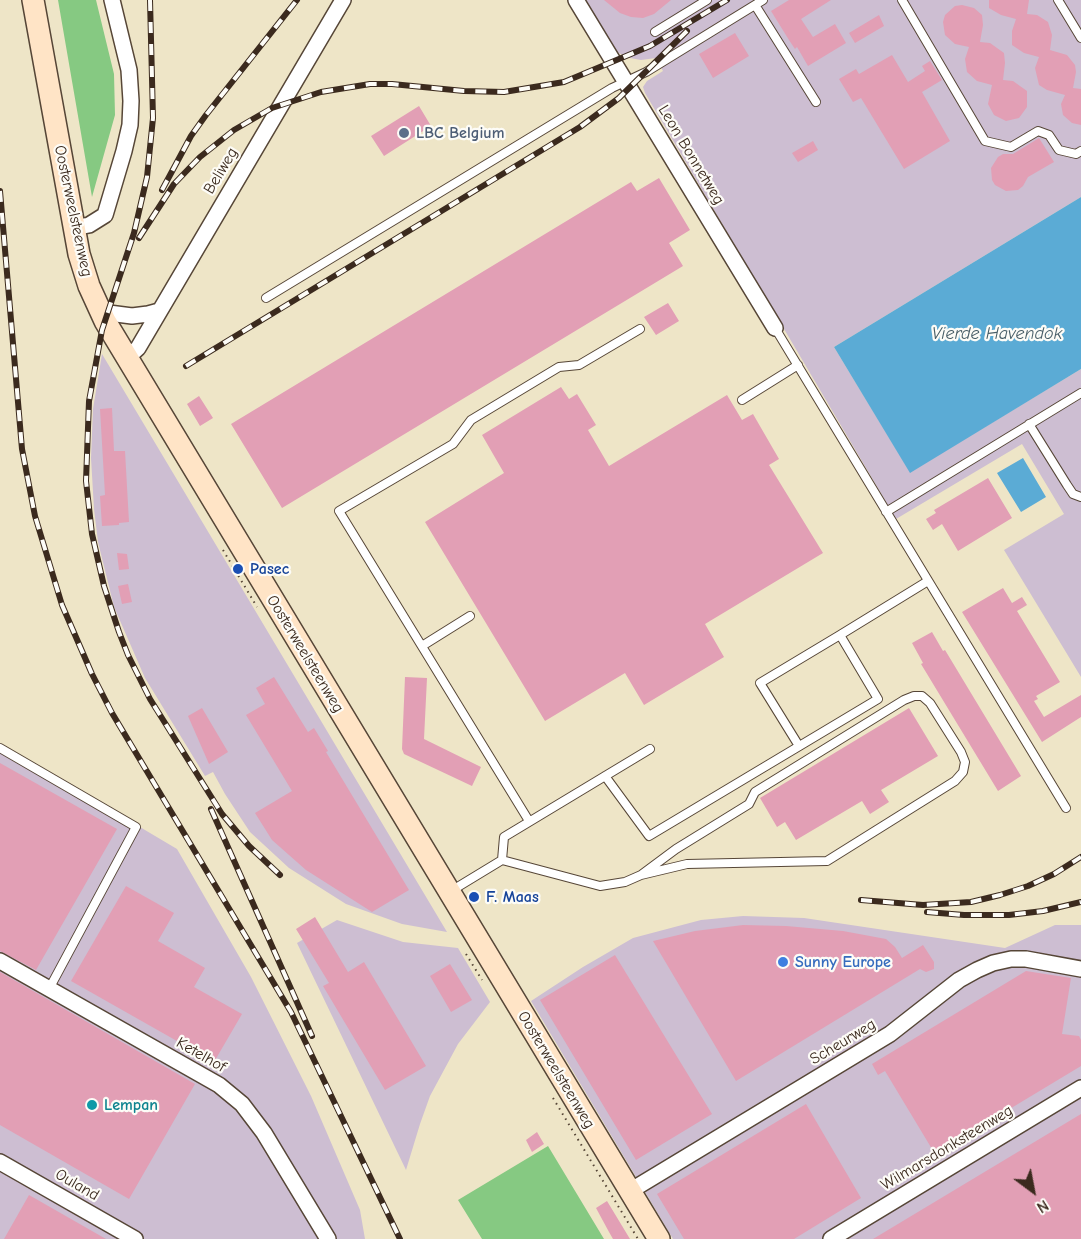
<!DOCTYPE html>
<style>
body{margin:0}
#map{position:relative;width:1081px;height:1239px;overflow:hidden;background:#eee5c7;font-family:"Comic Neue",sans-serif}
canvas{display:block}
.north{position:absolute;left:1003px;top:1161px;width:60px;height:60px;-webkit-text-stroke:4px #fdfcf7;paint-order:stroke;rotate:148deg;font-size:16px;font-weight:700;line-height:24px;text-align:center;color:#3b2a1e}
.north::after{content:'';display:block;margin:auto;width:21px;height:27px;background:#3b2a1e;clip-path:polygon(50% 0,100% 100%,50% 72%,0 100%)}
</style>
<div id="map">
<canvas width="1081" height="1239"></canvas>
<div class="north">N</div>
</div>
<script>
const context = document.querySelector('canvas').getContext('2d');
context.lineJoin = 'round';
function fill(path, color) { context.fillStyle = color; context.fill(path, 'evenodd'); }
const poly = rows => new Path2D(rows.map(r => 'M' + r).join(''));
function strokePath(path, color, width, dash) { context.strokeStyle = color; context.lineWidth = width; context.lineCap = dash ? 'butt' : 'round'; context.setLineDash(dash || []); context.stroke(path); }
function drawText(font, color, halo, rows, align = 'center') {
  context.font = font + ' "Comic Neue",sans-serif'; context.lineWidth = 4.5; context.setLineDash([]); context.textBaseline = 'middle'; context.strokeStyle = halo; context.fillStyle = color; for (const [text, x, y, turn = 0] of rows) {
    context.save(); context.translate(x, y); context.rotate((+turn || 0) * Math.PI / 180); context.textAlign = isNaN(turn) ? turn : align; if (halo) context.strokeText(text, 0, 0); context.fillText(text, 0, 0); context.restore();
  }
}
fill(poly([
 [584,0,1081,0,1081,197,834,347,910,472,1081,369,1081,677,1004,550,1064,514,1022,444,896,519,645,93,643,87,647,81,663,71,656,58,641,60,630,58,614,51],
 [102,354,447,932,402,924,346,904,289,868,250,832,225,794,213,772,205,776,145,678,114,607,98,542,94,509,91,458,93,409],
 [0,744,177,849,251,977,311,1096,360,1210,365,1239,0,1239],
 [743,916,804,918,1005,948,1055,925,1081,925,1081,1239,673,1239,531,1001,583,967,633,938,701,920],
 [337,920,403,942,458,948,490,1002,458,1044,430,1096,420,1124,406,1170,297,943]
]), '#cdbed2');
fill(poly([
 [58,0,96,0,114,74,115,115,92,197],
 [548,1146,604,1239,482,1239,458,1200]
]), '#86c982');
fill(poly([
 [1081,197,1081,369,910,473,834,347],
 [1023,458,1046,497,1021,512,997,473]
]), '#5babd5');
fill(poly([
 [604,0,671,0,654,14,643,18,631,17,620,13],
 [789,0,831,0,801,19,813,37,835,24,846,43,808,66,797,47,795,49,789,40,771,11],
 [989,0,1029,0,1027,14,1037,15,1048,22,1052,35,1050,50,1067,55,1075,65,1076,72,1073,88,1081,89,1081,125,1072,123,1063,115,1061,104,1065,95,1047,90,1039,85,1035,68,1039,57,1024,53,1012,45,1012,31,1016,19,1001,15,989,8],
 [962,5,974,8,982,15,983,25,980,42,990,43,1004,53,1005,63,1003,80,1013,81,1027,91,1027,107,1019,118,1006,121,994,115,988,104,992,85,977,81,967,72,965,59,969,47,955,44,945,35,943,22,945,15,955,6],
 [879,15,884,26,855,43,849,33],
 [735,33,749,56,713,78,699,54],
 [892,55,908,82,925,71,922,66,930,61,942,80,922,92,950,141,904,169,861,98,853,102,839,79,856,69,859,74],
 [419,106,431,126,384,156,371,136],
 [1039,138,1054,162,1028,177,1023,186,1018,190,1006,191,995,185,992,180,991,168,998,157,1003,154,1013,154],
 [813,141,818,150,798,162,792,153],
 [659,178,690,230,669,243,683,266,282,508,231,424,631,182,637,191],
 [668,303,679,321,656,335,644,317],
 [561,387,569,399,577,394,596,425,588,430,609,466,727,395,742,420,753,414,779,459,769,465,823,553,705,624,724,657,644,705,625,673,545,721,425,522,504,473,482,435],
 [199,396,213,418,200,426,187,404],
 [112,408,114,451,125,451,129,522,119,523,119,525,102,526,100,496,105,495,100,409],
 [988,478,1012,518,958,551,942,524,933,530,926,519,936,513,934,510],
 [117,553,127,554,129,569,119,570],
 [128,584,132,602,122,604,118,586],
 [1003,588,1012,603,1022,597,1027,605,1017,611,1060,682,1036,696,1038,699,1034,701,1044,717,1081,695,1081,717,1042,742,962,612],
 [932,632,943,651,945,650,1021,776,998,791,921,664,923,663,912,643],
 [274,677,308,732,314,728,328,751,326,752,409,890,372,912,306,870,272,840,255,813,292,791,246,715,265,704,256,688],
 [405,677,427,678,424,739,481,767,472,786,404,754,402,749],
 [202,708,228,752,209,764,188,716],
 [909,708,938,756,881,790,889,802,870,814,862,801,796,840,785,822,777,827,760,798],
 [0,763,117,829,36,970,0,951],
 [126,886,174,913,158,941,205,968,194,987,242,1014,214,1062,71,981],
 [315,917,348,972,364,962,426,1066,385,1090,323,986,329,983,296,929],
 [743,925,786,926,843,931,886,939,895,947,902,958,923,945,934,962,934,969,926,972,920,969,736,1081,653,941,695,931],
 [615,955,712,1114,636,1160,540,1000],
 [450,964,472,1000,451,1012,430,976],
 [1026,971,1071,978,1062,1034,1079,1036,1081,1040,1081,1066,935,1154,885,1071,878,1075,872,1064],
 [0,972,195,1084,129,1199,0,1125],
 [806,1104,861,1198,794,1239,684,1239,657,1194],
 [1081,1114,1081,1239,873,1239],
 [537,1132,544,1144,532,1152,526,1140],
 [29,1195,106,1239,4,1239],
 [607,1201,630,1239,613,1239,609,1232,596,1208]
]), '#e29fb5');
const lane = poly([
 [902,0,985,141,1011,147,1038,131,1049,135,1059,150,1076,154,1081,151],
 [1058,0,1081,38],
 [755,5,816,102],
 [655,32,707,0],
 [266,298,612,88,646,72,763,0],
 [775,328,1066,808],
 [742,400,798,365],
 [1029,424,1067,485,1073,494,1081,497],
 [886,512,1081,393],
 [840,635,928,581],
 [422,646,470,616],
 [0,748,136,827,49,989],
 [605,776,649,836,878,699,840,635,760,683,799,746],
 [529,821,339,511,453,444,471,420,559,367,579,365,640,329],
 [502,860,504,837,650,749],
 [451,891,502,860,600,886,625,882,641,875,676,849,749,804,755,792,904,700,914,696,922,696,930,703,961,752,965,762,963,772,955,781,827,861,687,864,641,875]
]);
const street = poly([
 [576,0,775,328],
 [73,228,89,225,105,215,124,151,130,125,131,101,129,70,112,0],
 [101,312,132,316,148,314,159,311],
 [127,358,138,348,343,0],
 [0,961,219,1085,242,1104,264,1133,328,1239],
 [0,1162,135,1239],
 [630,1191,890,1034,959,980,977,970,993,963,1011,959,1026,959,1081,969],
 [831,1239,1081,1088]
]);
const secondary = poly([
 [33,0,79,254,89,286,105,321,659,1239]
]);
strokePath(lane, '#564637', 10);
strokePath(street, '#564637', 18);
strokePath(secondary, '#564637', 24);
strokePath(poly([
 [223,550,257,607],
 [466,954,482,980],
 [553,1098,638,1239]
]), '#564637', 2, [1.5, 4.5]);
strokePath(lane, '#fff', 8);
strokePath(street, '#fff', 15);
strokePath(secondary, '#ffe4c6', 21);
const rail = poly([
 [150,0,153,118,147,177,134,233,102,330,89,401,86,481,92,534,104,586,119,632,128,655,150,699,222,814,249,846,280,875],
 [162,190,191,136,206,115,297,0],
 [0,191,22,449,35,516,62,605,92,674,112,713,291,1012,400,1239],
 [139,238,174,184,200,157,234,130,272,108,321,92,370,84,392,84,464,91,504,92,564,82,650,46,727,0],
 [186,366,580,127,619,98,687,31],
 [211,809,312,1036],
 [861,900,923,905,971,902,1000,895,1028,886,1054,874,1081,857],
 [927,912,964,915,1009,915,1043,911,1081,902]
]);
strokePath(rail, '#3b2a1e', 6);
strokePath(rail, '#fdfcf7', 4, [11]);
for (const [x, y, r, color] of [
 [404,133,6,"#5c6f8a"],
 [238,569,6,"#1a4fb4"],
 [474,897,6,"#1a4fb4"],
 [783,962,6,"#3f7fe0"],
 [92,1105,6,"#0f9aa8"]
]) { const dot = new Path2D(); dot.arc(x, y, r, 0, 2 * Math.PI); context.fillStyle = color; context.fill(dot); strokePath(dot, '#fdfcf7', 2); }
drawText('bold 16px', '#4e5e75', '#fdfcf7', [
 ["LBC Belgium",416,133]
], 'left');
drawText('16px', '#3b2a1e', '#fdfcf7', [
 ["Leon Bonnetweg",691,155,59],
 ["Beliweg",221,171,-59],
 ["Oosterweelsteenweg",73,211,78],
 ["Oosterweelsteenweg",305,654,59],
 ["Scheurweg",843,1042,-31],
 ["Ketelhof",201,1055,30],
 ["Oosterweelsteenweg",556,1070,59],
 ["Wilmarsdonksteenweg",947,1148,-31],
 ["Ouland",77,1185,30]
]);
drawText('bold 16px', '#164399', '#fdfcf7', [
 ["Pasec",250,569],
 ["F. Maas",486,897]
], 'left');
drawText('bold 16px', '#366cbe', '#fdfcf7', [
 ["Sunny Europe",795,962]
], 'left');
drawText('bold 16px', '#0d838f', '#fdfcf7', [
 ["Lempan",104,1105]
], 'left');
drawText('italic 18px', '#485e67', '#fdfcf7', [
 ["Vierde Havendok",997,334]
]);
</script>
